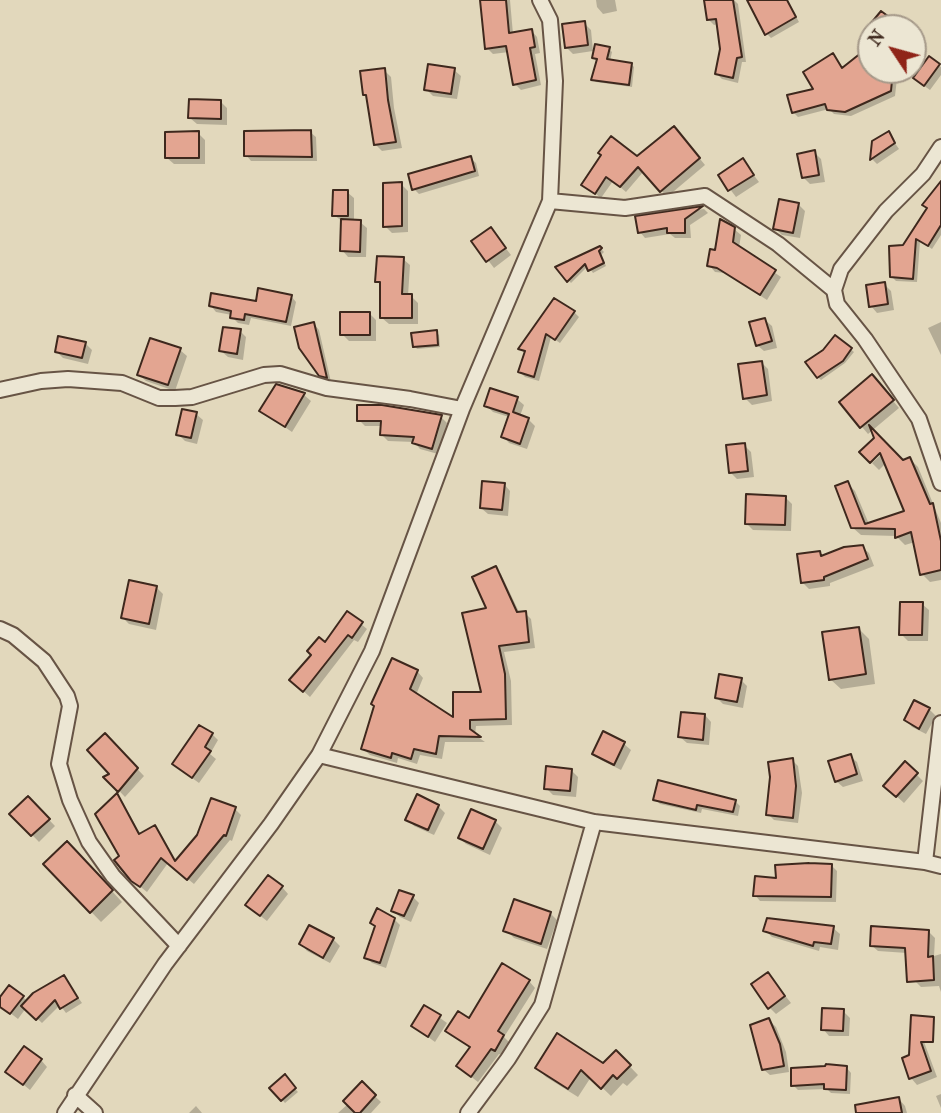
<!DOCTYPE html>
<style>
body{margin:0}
#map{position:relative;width:941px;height:1113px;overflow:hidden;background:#e2d8bc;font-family:"IM FELL French Canon",serif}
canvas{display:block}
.north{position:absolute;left:857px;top:14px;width:70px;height:70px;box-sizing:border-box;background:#ece6d3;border:2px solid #a69a8a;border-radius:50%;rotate:306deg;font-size:19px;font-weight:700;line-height:28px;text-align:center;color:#3e281d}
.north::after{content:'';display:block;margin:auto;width:24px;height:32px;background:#8f2418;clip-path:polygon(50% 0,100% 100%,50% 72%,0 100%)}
</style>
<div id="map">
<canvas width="941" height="1113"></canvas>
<div class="north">N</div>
</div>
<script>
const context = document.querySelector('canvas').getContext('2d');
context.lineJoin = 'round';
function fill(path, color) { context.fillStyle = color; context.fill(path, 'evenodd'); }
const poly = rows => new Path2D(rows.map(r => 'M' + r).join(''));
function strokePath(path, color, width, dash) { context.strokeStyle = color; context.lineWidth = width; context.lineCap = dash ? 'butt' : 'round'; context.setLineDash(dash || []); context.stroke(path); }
fill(poly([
 [482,0,510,0,513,34,531,30,537,37,540,53,535,54,541,85,521,90,515,84,509,52,493,54,487,48],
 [596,0,615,0,617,11,603,14,597,7],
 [722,0,734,0,738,4,746,62,742,62,738,83,722,79,717,74,722,49,718,24,714,25,708,19],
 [776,0,787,0,799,22,771,38,767,34],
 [584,23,591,30,593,51,573,54,566,47],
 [609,49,612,52,610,61,632,65,634,67,632,87,596,82,593,79,597,61,594,58],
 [833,55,843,70,898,70,895,96,851,116,834,114,829,109,798,117,793,112,816,90],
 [929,58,941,67,941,75,930,90,902,70,913,69,917,74],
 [384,70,391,77,394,108,402,148,382,151,375,144,368,98,364,94],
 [454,70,461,76,457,99,433,96,426,89],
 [221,102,227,108,227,125,197,124,190,118],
 [310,132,316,137,317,161,251,161,246,155],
 [198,133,205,140,205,164,174,164,167,158],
 [888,133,899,149,877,164,872,159,873,143],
 [680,134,705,165,667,197,644,171,626,192,613,181,601,198,583,184,637,159],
 [814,152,821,159,825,182,810,184,804,178],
 [470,158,476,163,479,176,419,194,414,189],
 [743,161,759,182,736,197,720,176],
 [401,184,408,191,408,232,392,233,385,226],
 [941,184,941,235,932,249,920,241,917,282,896,281,892,277,904,247],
 [347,192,354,198,354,221,360,222,367,228,366,257,348,257,342,250,343,222,334,215],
 [798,204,805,211,800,238,782,235,775,228],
 [704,209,708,213,690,225,691,238,675,238,670,234,645,238,640,232,637,218],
 [491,229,511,255,494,268,474,242],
 [734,229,741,235,739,248,781,277,767,300,725,273,715,272,709,265],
 [600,248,604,252,601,255,606,266,593,273,588,266,571,283,558,268],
 [403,259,410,265,408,296,411,296,418,303,418,324,389,324,382,318,381,286,377,281],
 [884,284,891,291,894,310,877,313,871,306],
 [291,296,296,302,291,326,251,318,249,325,238,323,232,317,232,315,216,312,211,306,257,303],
 [574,312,579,317,560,343,551,337,539,381,525,377,520,372,526,354,520,349],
 [370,314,376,320,376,341,349,341,342,334],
 [765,320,772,326,777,348,764,351,757,345],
 [941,322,941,355,928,328],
 [314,324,319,330,331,382,321,375],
 [240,331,246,337,243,360,228,357,221,351],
 [436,332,439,335,440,347,417,349,415,346],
 [835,337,854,352,845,363,821,380,818,377],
 [85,343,92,350,88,364,63,358,56,351],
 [180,350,187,356,175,391,146,381,139,375],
 [761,362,768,369,772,401,752,405,745,398],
 [878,383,899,408,868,434,841,402],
 [277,386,304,395,311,401,292,432,261,411],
 [517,399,524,405,520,416,528,419,535,426,527,449,509,443,503,436,509,417,493,412,486,405],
 [196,414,203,420,197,444,185,441,178,434],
 [441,417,447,423,438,454,420,449,414,442,388,441,382,435,382,426,365,426,359,420],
 [874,431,903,462,910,459,918,467,941,523,941,580,930,582,922,574,915,542,905,545,896,536,861,535,852,527,837,487,847,483,855,491,869,524,906,512,886,463,879,470,872,463,888,448,885,446,870,461,864,454,864,450,876,438],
 [744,445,751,452,754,477,737,479,731,473],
 [504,484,510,491,508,516,488,514,481,508],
 [785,497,792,504,791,531,753,530,746,523],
 [862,547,869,553,874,566,830,583,830,586,809,589,802,582,820,552,824,557],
 [495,568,501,574,520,614,525,613,531,619,535,648,504,652,511,681,512,725,476,726,475,735,485,742,445,742,442,759,420,755,417,764,398,758,397,763,370,755,363,749,417,671,423,678,416,695,454,721,484,694,488,609],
 [157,588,163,594,156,630,129,624,122,617],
 [922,604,929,610,928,641,908,641,901,634],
 [348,613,367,629,358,642,354,640,310,697,291,680,325,644],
 [859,629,869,639,875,684,841,689,830,679],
 [741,680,747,686,743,708,723,704,717,698],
 [929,709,936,716,926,734,912,727,906,720],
 [705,715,711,722,709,745,687,743,680,737],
 [212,734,218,740,210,754,216,759,199,783,181,770],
 [604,734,624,744,631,750,621,770,601,760,594,753],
 [105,735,144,776,125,797,106,777,112,774],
 [850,756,857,762,863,781,843,787,836,781],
 [792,760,798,766,802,793,798,823,774,820,768,814],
 [571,770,578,777,576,797,553,795,546,788],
 [916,774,923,781,904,803,892,792],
 [117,795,122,801,141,835,155,828,161,834,177,862,235,809,241,815,232,841,230,840,194,884,168,863,147,892,132,880,121,857],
 [28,798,55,826,39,842,12,814],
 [655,799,735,801,740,806,738,816,702,809,701,813,660,804],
 [438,806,445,813,434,835,414,826,408,819],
 [495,821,502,828,490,855,466,844,460,838],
 [77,853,122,902,101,922,45,864],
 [831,865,837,871,836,902,760,901,755,895,778,880],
 [282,887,288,894,267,921,254,911],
 [413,897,419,903,411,922,400,917,393,911],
 [550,913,557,920,547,949,514,938,507,931],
 [394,919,400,925,386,968,372,963,366,957],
 [833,928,840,934,838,950,820,947,819,951,772,937,765,930],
 [929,932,935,938,934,956,941,954,941,992,939,986,921,987,914,980,907,953,878,951,871,945],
 [333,939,340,946,330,963,307,951,301,944],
 [768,974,791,1003,776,1014,769,1007],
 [64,977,82,1003,66,1013,60,1005,42,1023,26,1008,18,1019,0,1005,0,999,23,997,28,1002],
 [529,981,535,988,504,1037,510,1043,502,1056,499,1054,478,1082,465,1072,471,1048,447,1031,469,1020],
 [425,1007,447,1023,435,1042,413,1026],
 [843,1011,850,1018,849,1036,829,1036,823,1029],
 [769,1020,776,1027,786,1052,789,1072,770,1075,763,1069],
 [917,1023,937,1077,917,1085,911,1078,910,1056],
 [616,1052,638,1075,627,1086,623,1083,611,1096,591,1077,578,1097,546,1077,537,1068,603,1065],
 [41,1060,47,1067,30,1090,8,1072],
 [846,1067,851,1073,850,1094,831,1093,827,1089,798,1090,793,1085],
 [284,1077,298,1092,285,1103,272,1088],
 [362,1084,381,1102,371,1113,338,1113,348,1104],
 [941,1094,941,1108,936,1096],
 [899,1099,905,1106,907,1113,867,1113],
 [196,1106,202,1113,189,1113]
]), '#0003');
const building = poly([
 [480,0,506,0,509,33,532,29,535,47,530,48,536,80,513,85,506,46,485,49,480,0],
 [704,0,733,0,742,57,737,58,733,78,715,74,720,49,716,19,707,20,704,0],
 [747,0,787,0,796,17,765,35,747,0],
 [881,11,904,28,867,28,881,11],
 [585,21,588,45,565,48,562,24,585,21],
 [595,44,610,47,607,59,632,63,629,85,591,80,597,59,592,58,595,44],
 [871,45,871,70,893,70,891,91,845,112,827,110,825,104,792,113,787,95,813,89,803,72,833,53,842,68,871,45],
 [929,56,940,64,924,86,913,78,929,56],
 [428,64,455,68,451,94,424,90,428,64],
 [385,68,388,100,396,142,374,145,366,95,363,95,360,71,385,68],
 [189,99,221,100,221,119,188,118,189,99],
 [674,126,700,158,660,192,638,167,620,187,606,177,595,194,581,185,601,155,598,153,611,136,637,156,674,126],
 [311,130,312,157,244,156,244,131,311,130],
 [199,131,199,158,165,158,165,132,199,131],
 [889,131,895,143,870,160,872,141,889,131],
 [815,150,819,175,802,178,797,154,815,150],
 [471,156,475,171,412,190,408,174,471,156],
 [743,158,754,175,728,191,718,175,743,158],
 [941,181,941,225,928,246,916,239,913,279,890,277,889,246,903,245,927,208,922,205,941,181],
 [402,182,402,226,383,227,383,183,402,182],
 [333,190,348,190,348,216,332,216,333,190],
 [779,199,799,203,793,233,773,229,779,199],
 [703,206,685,219,685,233,667,233,667,228,638,233,635,216,703,206],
 [341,219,361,220,360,252,340,251,341,219],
 [720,219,735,227,733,242,776,270,760,295,717,268,707,266,710,249,715,250,720,219],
 [491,227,506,248,486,262,471,241,491,227],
 [600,246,602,248,599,251,604,263,588,271,585,264,567,282,555,267,600,246],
 [377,256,404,257,402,294,412,294,412,318,380,318,380,282,375,282,377,256],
 [885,282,888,304,869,307,866,285,885,282],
 [258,288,292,295,286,322,245,314,244,320,230,318,231,311,209,306,211,293,256,301,258,288],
 [554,298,575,311,555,340,546,334,534,377,518,372,525,351,518,349,554,298],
 [340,312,370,312,370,335,340,335,340,312],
 [765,318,772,341,756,346,749,322,765,318],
 [314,322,327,378,319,376,299,348,294,327,314,322],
 [223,327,241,329,237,354,219,351,223,327],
 [437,330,438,345,413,347,411,333,437,330],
 [835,335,852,348,843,361,817,378,805,362,823,350,835,335],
 [58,336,86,342,82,358,55,352,58,336],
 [150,338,181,348,168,385,137,375,150,338],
 [762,361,767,395,743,399,738,364,762,361],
 [872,374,894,400,860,428,839,402,872,374],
 [276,384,305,393,285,427,259,411,276,384],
 [490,388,518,397,513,412,529,418,520,444,501,437,509,414,484,406,490,388],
 [357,405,382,405,442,415,432,449,412,443,414,437,380,435,381,421,357,421,357,405],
 [182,409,197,412,191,438,176,435,182,409],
 [869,425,903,460,910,457,930,504,933,503,941,541,941,570,920,575,911,532,895,538,895,529,851,528,835,486,848,481,865,524,904,511,880,453,870,463,859,452,874,438,869,425],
 [745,443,748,471,729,473,726,445,745,443],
 [482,481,505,483,502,510,480,508,482,481],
 [746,494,786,496,785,525,745,524,746,494],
 [863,545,868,559,824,577,824,580,801,583,797,554,820,551,821,556,844,547,863,545],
 [496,566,517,612,526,611,529,642,499,646,505,674,506,719,470,720,470,729,481,737,439,736,436,754,414,749,411,759,392,753,391,758,361,749,374,706,371,704,392,658,418,670,410,689,453,717,453,692,481,692,462,613,486,608,472,577,496,566],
 [129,580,157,586,149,624,121,618,129,580],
 [900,602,923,602,922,635,899,635,900,602],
 [347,611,363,622,352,638,348,635,303,692,289,680,311,655,307,651,319,637,325,642,347,611],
 [859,627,866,674,829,680,822,632,859,627],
 [719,674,742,678,737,702,715,698,719,674],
 [914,700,930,708,919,729,904,720,914,700],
 [681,712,705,714,703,740,678,737,681,712],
 [199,725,213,733,205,747,211,751,192,778,172,764,199,725],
 [603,731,625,742,614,765,592,754,603,731],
 [105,733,138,768,118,792,103,777,109,774,87,750,105,733],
 [851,754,857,774,835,782,828,761,851,754],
 [793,758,796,786,793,818,766,815,770,777,768,762,793,758],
 [905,761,918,773,896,797,883,786,905,761],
 [546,766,572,769,570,791,544,789,546,766],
 [658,780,736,800,733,812,697,805,696,810,653,800,658,780],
 [117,793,139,834,155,825,175,861,197,835,211,798,236,807,226,836,224,835,187,880,161,858,140,887,131,881,114,860,119,856,95,814,117,793],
 [417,794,439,805,428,830,405,820,417,794],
 [28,796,50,819,31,836,9,814,28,796],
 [471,809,496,820,483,849,458,838,471,809],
 [67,841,113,890,90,913,43,864,67,841],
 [809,863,832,864,831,897,753,896,755,876,776,878,775,865,809,863],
 [268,875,283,886,260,916,245,905,268,875],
 [399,890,414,895,404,916,391,911,399,890],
 [514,899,551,912,541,944,503,931,514,899],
 [377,908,395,918,380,963,364,958,375,926,370,923,377,908],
 [767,918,834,926,831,944,814,942,813,946,763,931,767,918],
 [309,925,334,938,323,958,299,944,309,925],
 [871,926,929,930,928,957,933,956,934,980,907,982,905,948,870,946,871,926],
 [502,963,530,980,498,1031,504,1035,495,1051,491,1049,471,1077,456,1066,470,1047,445,1031,458,1011,469,1018,502,963],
 [768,972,785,996,768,1009,751,984,768,972],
 [64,975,78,998,60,1009,55,1000,36,1020,21,1006,33,993,64,975],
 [9,985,24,996,10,1014,0,1007,0,997,9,985],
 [424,1005,441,1015,428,1037,411,1026,424,1005],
 [822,1008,844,1009,843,1031,821,1030,822,1008],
 [911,1015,934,1017,933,1042,921,1042,931,1071,909,1079,902,1058,909,1055,911,1015],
 [769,1018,780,1044,784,1066,762,1070,750,1025,769,1018],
 [557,1033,603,1063,616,1050,631,1065,617,1079,613,1075,601,1089,581,1070,568,1089,535,1068,557,1033],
 [24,1046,42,1059,23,1085,5,1072,24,1046],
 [826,1064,847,1066,846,1090,824,1089,824,1084,791,1086,791,1068,825,1066,826,1064],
 [285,1074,296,1088,281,1101,269,1088,285,1074],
 [362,1081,376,1095,360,1113,355,1113,343,1101,362,1081],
 [899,1097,902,1113,856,1113,855,1105,899,1097]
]);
fill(building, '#e3a591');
strokePath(building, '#3e281d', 2);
const street = poly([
 [941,147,923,174,886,211,841,269,834,290,837,304,865,339,919,419,941,483],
 [550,201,625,208,705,196,778,244,834,290],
 [0,390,41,381,68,379,122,383,159,398,175,398,192,397,264,375,280,374,327,388,410,399,462,409],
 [0,629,13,635,44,661,67,696,70,706,59,764,70,800,89,842,113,876,179,946],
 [319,755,594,822,925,862,941,866],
 [925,862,941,723],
 [75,1095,95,1113],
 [65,1113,165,964,271,824,319,755,372,651,462,409,550,201,555,81,550,20,540,0],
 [468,1113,508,1059,542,1005,594,822]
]);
strokePath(street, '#675445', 18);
strokePath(street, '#ece6d3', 14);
</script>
